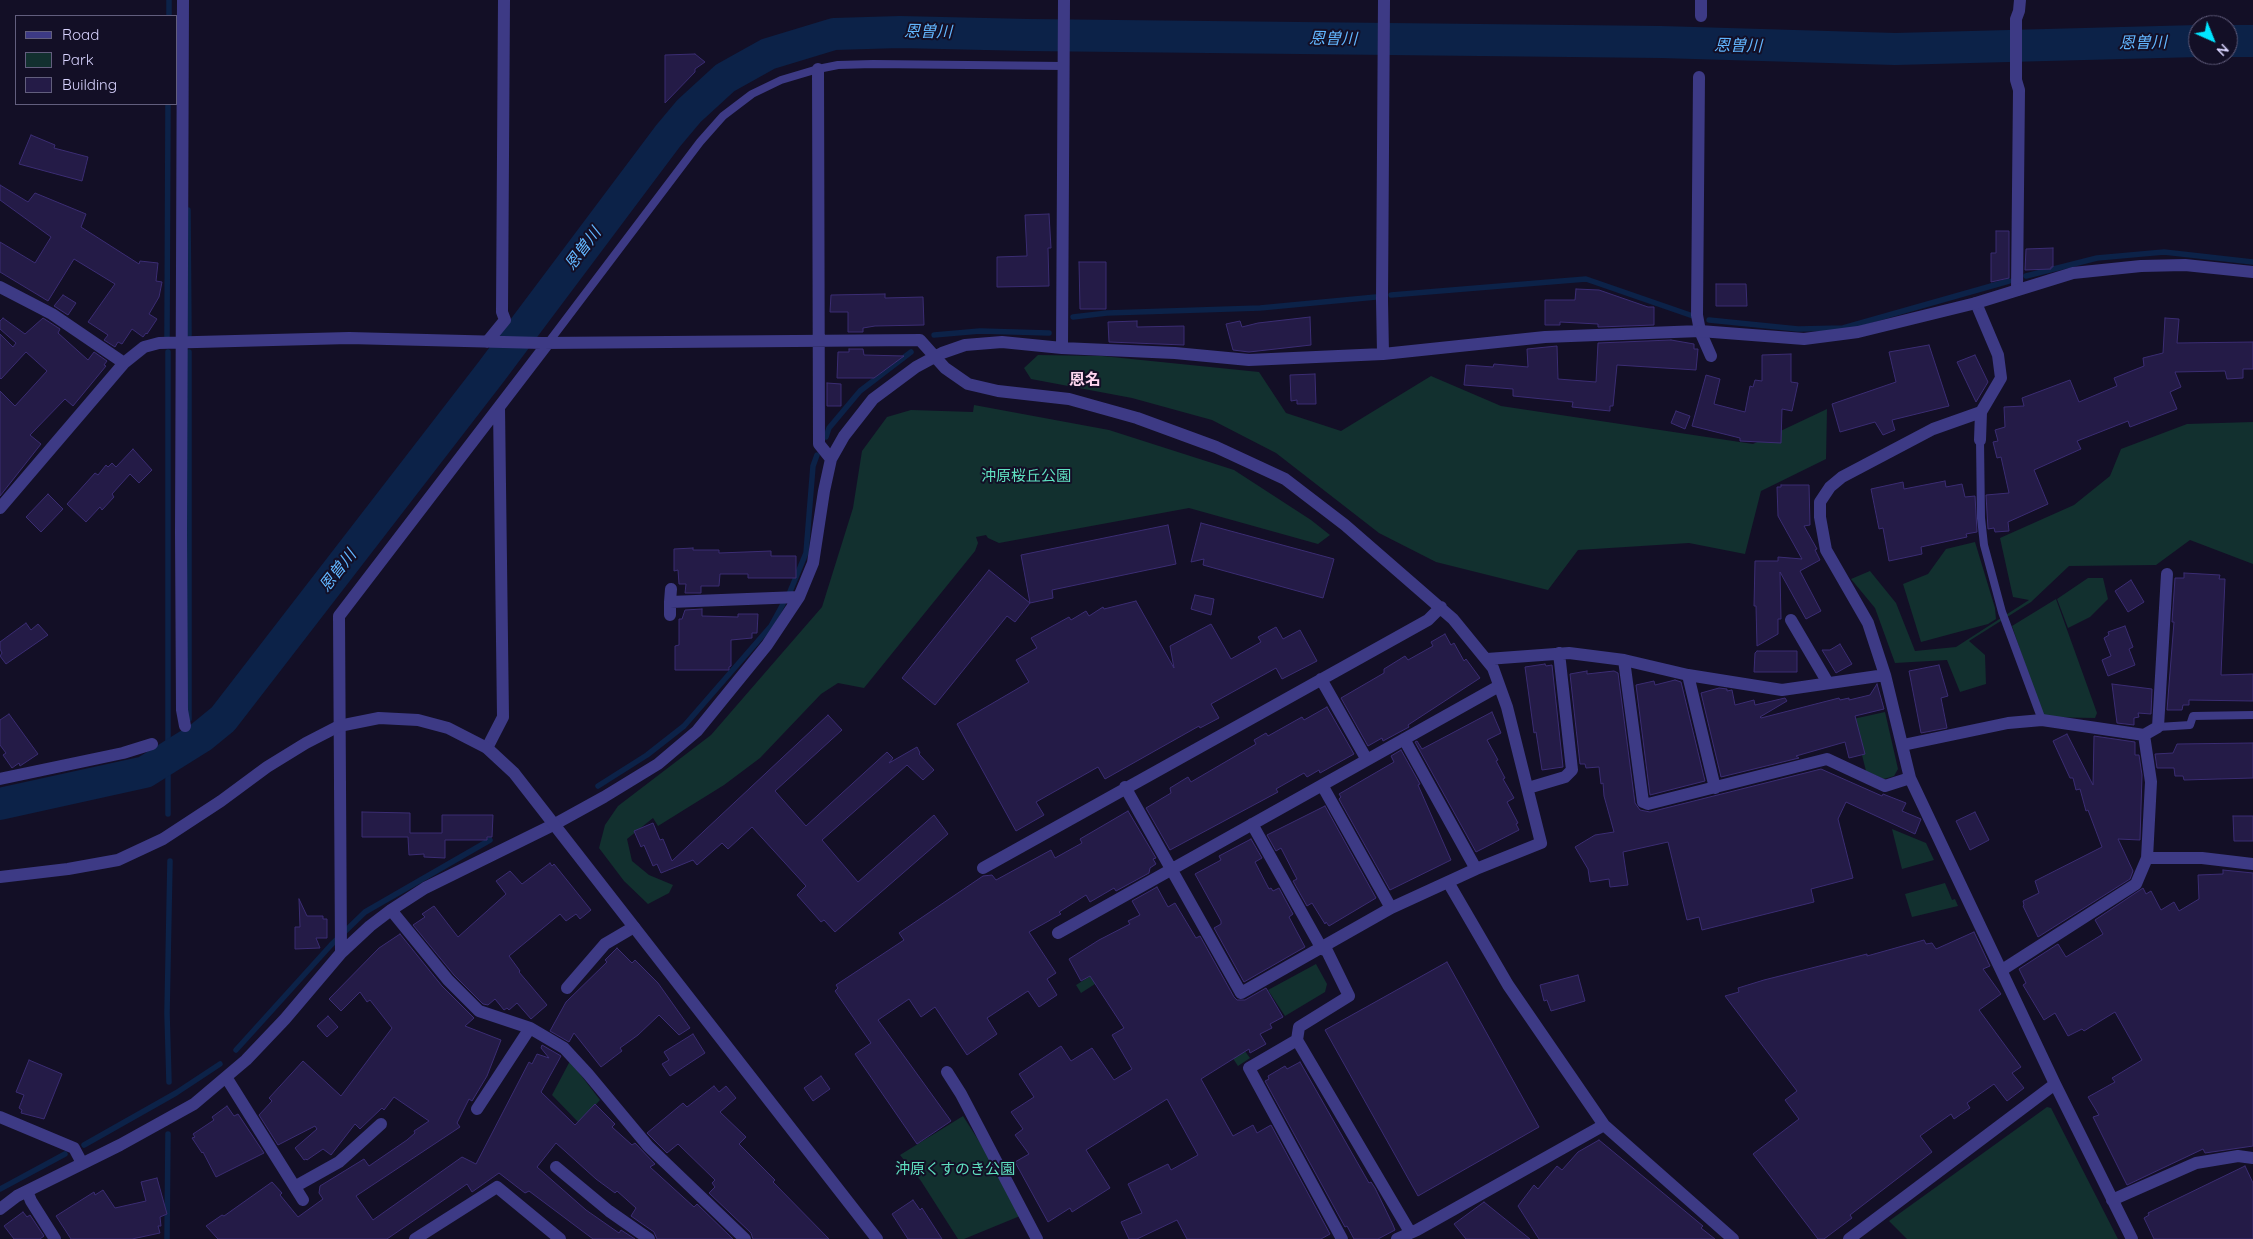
<!DOCTYPE html>
<meta charset="utf-8">
<style>
body{margin:0}
#map{position:relative;width:2253px;height:1239px;overflow:hidden;background:#130f26;font-family:Quicksand,sans-serif}
canvas{display:block}
.legend{position:absolute;left:15px;top:15px;width:162px;height:90px;box-sizing:border-box;background:#130f26;border:1px solid #625e7d;margin:0;padding:6px 9px;list-style:none;font-size:15px;color:#d9d4ff}
.legend li{display:flex;align-items:center;gap:10px;height:25px}
.legend b{width:25px;border:1px solid #625e7d}
.north{position:absolute;left:2188px;top:15px;width:50px;height:50px;box-sizing:border-box;background:#130f26;border:1px solid #625e7d;border-radius:50%;rotate:136deg;font-size:14px;font-weight:700;line-height:20px;text-align:center;color:#d9d4ff}
.north::after{content:'';display:block;margin:auto;width:18px;height:22px;background:#00e5ff;clip-path:polygon(50% 0,100% 100%,50% 72%,0 100%)}
</style>
<div id="map">
<canvas width="2253" height="1239"></canvas>
<ul class="legend">
<li><b style="height:6px;background:#3d3a85"></b>Road</li>
<li><b style="height:14px;background:#12302f"></b>Park</li>
<li><b style="height:14px;background:#241b47"></b>Building</li>
</ul>
<div class="north">N</div>
</div>
<script>
const context = document.querySelector('canvas').getContext('2d');
context.lineJoin = 'round';
function fill(path, color) { context.fillStyle = color; context.fill(path, 'evenodd'); }
const poly = rows => new Path2D(rows.map(r => 'M' + r).join(''));
function strokePath(path, color, width, dash) { context.strokeStyle = color; context.lineWidth = width; context.lineCap = dash ? 'butt' : 'round'; context.setLineDash(dash || []); context.stroke(path); }
function drawText(font, color, halo, rows, align = 'center') {
  context.font = font + ' Quicksand,"Noto Sans JP",sans-serif'; context.lineWidth = 4; context.setLineDash([]); context.textBaseline = 'middle'; context.strokeStyle = halo; context.fillStyle = color; for (const [text, x, y, turn = 0] of rows) {
    context.save(); context.translate(x, y); context.rotate((+turn || 0) * Math.PI / 180); context.textAlign = isNaN(turn) ? turn : align; if (halo) context.strokeText(text, 0, 0); context.fillText(text, 0, 0); context.restore();
  }
}
fill(poly([
 [1038,355,1102,356,1259,372,1286,413,1341,431,1431,376,1501,406,1753,444,1827,409,1826,459,1761,491,1745,554,1689,543,1578,550,1548,590,1436,562,1379,533,1276,453,1212,420,1132,398,1031,379,1024,368],
 [974,405,1109,430,1234,470,1311,520,1330,535,1318,544,1189,508,999,543,988,538,986,535,976,537,978,543,975,551,864,688,838,683,821,694,760,758,724,785,658,826,653,818,627,839,632,861,649,875,673,885,669,893,648,904,624,881,599,848,605,825,618,806,711,735,822,607,853,508,862,451,887,417,911,410,973,412],
 [2253,422,2253,564,2190,540,2156,565,2069,566,2031,602,1969,641,1985,655,1986,684,1960,692,1947,660,1895,663,1875,608,1851,579,1870,571,1896,603,1915,651,1956,647,2029,600,2013,597,2000,538,2074,505,2110,476,2121,449,2187,424],
 [1975,542,1995,608,1996,619,1988,624,1921,642,1903,584,1928,574,1946,549],
 [2088,578,2103,578,2108,599,2090,617,2068,628,2057,599],
 [2056,599,2097,713,2095,718,2043,717,2012,626],
 [1885,712,1898,769,1894,776,1884,779,1866,771,1853,719],
 [1892,829,1926,843,1934,860,1902,869],
 [1945,883,1952,900,1955,899,1958,906,1912,917,1905,894],
 [1159,934,1250,1058,1238,1066,1157,944,1081,993,1076,985],
 [1316,964,1327,984,1325,992,1285,1016,1268,990],
 [570,1061,600,1100,579,1123,552,1095],
 [2047,1107,2051,1108,2118,1239,1907,1239,1889,1221],
 [963,1116,986,1152,1020,1216,964,1239,958,1239,921,1181,900,1155]
]), '#12302f');
strokePath(poly([
 [169,16,169,0],
 [188,210,189,335],
 [2026,276,2097,258,2164,252,2253,262],
 [1391,295,1586,279,1693,316],
 [1073,317,1107,313,1260,308,1376,297],
 [1709,320,1798,329,1843,328,2009,281],
 [934,335,980,331,1049,333],
 [167,337,168,104],
 [189,352,189,719],
 [826,437,829,428,860,391,911,352],
 [789,594,806,553,813,466,817,455],
 [193,729,198,739],
 [598,786,647,755,684,726,771,626,783,604],
 [168,814,168,352],
 [236,1050,331,945,365,912,490,840],
 [169,1082,167,1013,170,861],
 [84,1145,176,1093,220,1064],
 [0,1189,65,1154],
 [167,1239,168,1134]
]), '#0c2248', 5.5);
strokePath(poly([
 [2228,41,2253,41],
 [0,804,145,772,201,737,223,719,491,372,668,136,689,111,725,78,768,54,834,34,900,32,1028,35,1661,42,1895,49,2198,41]
]), '#0c2248', 32);
const building = poly([
 [695,54,705,62,695,69,695,72,665,103,665,55,695,54],
 [31,135,55,145,54,148,88,157,82,181,19,164,31,135],
 [0,185,28,202,35,193,86,214,81,227,139,264,140,261,158,263,156,281,162,282,159,297,149,314,157,319,147,334,146,333,143,337,132,329,122,344,118,342,115,347,104,340,108,335,88,322,115,284,74,259,48,301,0,272,0,242,35,263,51,237,0,200,0,185],
 [1049,214,1051,248,1048,248,1049,286,997,287,997,257,1027,256,1025,215,1049,214],
 [1996,231,2009,231,2009,278,1991,282,1991,253,1996,253,1996,231],
 [2053,248,2053,267,2051,267,2051,269,2025,270,2026,249,2053,248],
 [1079,262,1106,262,1106,309,1080,309,1079,262],
 [1716,284,1746,284,1747,306,1716,306,1716,284],
 [1576,289,1599,290,1648,307,1654,307,1654,325,1598,327,1598,324,1560,322,1560,325,1545,325,1545,300,1575,300,1576,289],
 [885,294,885,298,923,297,924,325,875,326,863,328,863,332,848,332,848,312,830,312,831,295,885,294],
 [63,295,76,303,68,315,54,306,63,295],
 [1310,317,1311,345,1249,352,1233,350,1226,324,1240,321,1242,327,1258,323,1310,317],
 [3,318,25,334,43,318,60,329,58,333,88,360,94,352,107,361,104,365,106,366,73,406,65,399,30,435,41,444,0,496,0,391,15,406,47,371,26,352,1,379,0,378,0,334,13,347,16,343,0,329,0,321,3,318],
 [2165,318,2179,319,2177,343,2253,342,2253,369,2243,369,2243,378,2227,379,2225,371,2175,372,2181,387,2170,392,2177,409,2130,427,2128,421,2077,441,2081,449,2034,470,2048,504,2008,522,2009,531,1995,532,1994,528,1988,529,1986,495,2009,493,2001,457,1997,458,1993,442,1998,441,1995,430,2005,427,2004,407,2024,406,2022,398,2070,380,2079,402,2117,386,2114,378,2144,366,2143,358,2163,353,2165,318],
 [1137,321,1137,327,1184,326,1184,345,1109,342,1108,322,1137,321],
 [1671,340,1694,344,1694,349,1698,349,1696,370,1617,365,1613,406,1610,406,1610,411,1572,407,1573,402,1513,396,1513,389,1464,385,1466,365,1493,367,1494,364,1528,367,1527,349,1557,346,1558,379,1596,382,1598,343,1671,340],
 [1929,345,1949,406,1892,420,1895,430,1883,435,1875,422,1840,432,1832,404,1896,382,1889,352,1929,345],
 [849,349,863,349,864,355,904,356,874,378,837,378,838,352,849,352,849,349],
 [1791,354,1791,382,1798,383,1792,411,1782,409,1781,443,1740,441,1740,438,1692,426,1706,375,1720,379,1714,404,1745,412,1750,386,1753,387,1755,380,1762,381,1762,355,1791,354],
 [1975,355,1988,382,1976,402,1957,362,1975,355],
 [1315,374,1316,404,1297,404,1297,400,1291,401,1290,375,1315,374],
 [827,383,841,384,841,406,827,406,827,383],
 [1676,411,1690,416,1685,429,1671,423,1676,411],
 [133,449,152,470,139,483,130,474,112,494,114,497,102,510,100,507,86,522,67,504,95,473,98,475,106,465,108,467,112,463,116,467,133,449],
 [1945,481,1946,487,1962,484,1965,497,1975,496,1977,532,1966,534,1967,537,1921,547,1922,554,1889,561,1883,528,1879,529,1871,489,1903,482,1904,489,1945,481],
 [1781,485,1809,485,1810,525,1804,526,1817,549,1815,550,1820,560,1800,571,1821,611,1806,619,1780,572,1781,619,1778,619,1778,634,1757,646,1756,606,1754,606,1755,561,1778,561,1778,557,1802,559,1778,516,1777,487,1781,487,1781,485],
 [48,494,63,509,41,532,26,517,48,494],
 [1201,523,1334,559,1323,598,1203,565,1204,559,1191,562,1201,523],
 [1168,525,1176,564,1052,590,1053,598,1030,603,1021,555,1168,525],
 [693,548,693,550,719,550,719,553,771,551,771,556,796,556,796,578,748,578,748,574,720,574,719,586,701,586,701,593,685,593,686,584,679,584,678,570,674,571,674,549,693,548],
 [989,570,1030,603,1015,622,1007,616,935,705,902,678,989,570],
 [2184,573,2220,575,2219,579,2225,579,2221,675,2253,674,2253,701,2189,700,2189,705,2183,705,2182,710,2167,710,2174,622,2172,622,2175,578,2184,578,2184,573],
 [2131,580,2144,602,2128,612,2115,591,2131,580],
 [1195,595,1214,599,1211,615,1191,609,1195,595],
 [1136,601,1174,668,1170,646,1211,624,1231,659,1261,642,1258,637,1276,627,1283,639,1300,630,1317,661,1282,679,1276,668,1211,704,1219,718,1200,728,1199,726,1105,779,1098,767,1036,802,1044,815,1016,831,957,724,1029,682,1016,660,1037,648,1031,638,1069,617,1071,620,1086,611,1089,616,1103,607,1104,609,1136,601],
 [702,609,702,616,738,617,738,614,758,614,757,633,752,633,752,638,731,640,731,666,729,667,729,670,675,670,675,646,679,645,679,619,682,619,685,610,702,609],
 [26,623,31,630,38,624,48,635,6,664,0,656,2,653,0,649,0,642,26,623],
 [2125,626,2133,647,2129,649,2135,665,2108,676,2102,660,2111,656,2104,638,2109,635,2108,632,2125,626],
 [1445,634,1451,645,1454,643,1464,661,1466,659,1480,678,1408,725,1409,727,1383,741,1382,738,1368,746,1341,698,1384,673,1384,669,1405,656,1408,660,1433,646,1431,642,1445,634],
 [1840,644,1852,664,1836,673,1822,650,1830,650,1840,644],
 [1757,651,1797,651,1797,672,1754,672,1755,653,1757,651],
 [1545,664,1546,666,1552,665,1563,767,1542,770,1536,732,1534,733,1525,667,1545,664],
 [1939,665,1948,696,1941,698,1947,728,1921,733,1909,671,1939,665],
 [1587,671,1587,674,1614,671,1618,673,1635,803,1640,810,1650,812,1821,769,1882,796,1883,794,1906,803,1902,811,1921,819,1915,834,1846,802,1838,819,1853,878,1811,889,1814,902,1702,930,1699,917,1687,920,1668,842,1623,852,1628,885,1610,887,1609,879,1590,882,1588,869,1575,847,1595,835,1614,832,1604,796,1603,783,1601,784,1599,767,1586,768,1585,764,1580,764,1570,674,1587,671],
 [1675,680,1681,682,1705,781,1650,795,1636,685,1654,681,1655,685,1675,680],
 [1877,684,1884,709,1855,716,1865,754,1849,758,1845,742,1796,756,1799,758,1721,777,1701,693,1719,688,1727,689,1727,691,1732,690,1735,705,1754,700,1755,705,1785,698,1787,701,1760,717,1761,718,1839,698,1840,700,1849,698,1849,700,1870,695,1877,684],
 [2112,684,2152,689,2151,714,2138,713,2139,717,2134,718,2134,725,2117,723,2112,684],
 [1327,707,1354,754,1320,773,1319,770,1307,777,1304,773,1276,789,1278,792,1170,850,1146,808,1171,793,1170,788,1188,777,1191,782,1256,744,1254,740,1266,733,1268,736,1302,717,1304,720,1327,707],
 [1492,712,1501,733,1487,740,1498,760,1496,761,1505,778,1503,779,1514,798,1507,802,1518,823,1516,824,1519,830,1476,852,1415,742,1417,741,1422,749,1492,712],
 [9,714,38,754,20,766,19,763,12,768,3,755,6,753,0,745,0,720,9,714],
 [828,715,842,730,775,791,806,826,887,752,893,758,889,763,917,747,920,753,919,754,934,770,923,780,907,765,822,840,858,882,934,815,948,834,835,932,824,920,821,922,797,895,806,886,752,827,728,849,722,843,697,865,693,860,661,873,657,864,653,866,644,845,641,847,634,831,653,823,660,840,663,839,672,861,828,715],
 [2067,734,2093,785,2094,736,2135,742,2135,755,2139,755,2142,775,2140,840,2118,839,2133,871,2130,879,2038,937,2023,906,2024,905,2023,901,2039,893,2035,881,2102,847,2088,810,2086,811,2080,789,2076,790,2073,778,2070,778,2053,741,2067,734],
 [2253,743,2253,778,2184,780,2183,776,2175,776,2174,768,2157,768,2155,754,2173,753,2177,744,2253,743],
 [1401,750,1420,784,1418,785,1451,860,1390,890,1339,799,1341,797,1339,794,1394,762,1391,756,1401,750],
 [1325,806,1376,898,1329,926,1326,922,1325,924,1312,903,1307,906,1293,881,1297,879,1281,848,1276,851,1267,835,1325,806],
 [1128,811,1156,858,1153,859,1156,864,1150,868,1149,873,1116,891,1114,888,1090,902,1086,895,1059,912,1061,914,1029,932,1056,973,1047,979,1057,995,1039,1007,1028,991,987,1018,997,1034,967,1055,935,1007,921,1017,909,999,878,1020,951,1121,917,1144,855,1054,871,1043,835,991,838,988,836,985,904,940,899,933,983,876,992,875,996,880,1051,850,1055,858,1082,843,1080,839,1128,811],
 [362,812,410,813,410,833,442,833,442,815,493,815,492,837,487,837,487,840,445,840,445,858,424,857,424,854,409,855,408,837,362,837,362,812],
 [1975,812,1989,840,1970,850,1956,821,1975,812],
 [2233,816,2253,816,2253,841,2234,841,2233,816],
 [1251,839,1262,858,1255,862,1269,889,1271,888,1273,891,1279,888,1293,914,1289,917,1305,947,1244,982,1214,928,1221,924,1221,921,1195,874,1221,860,1219,856,1251,839],
 [550,863,552,866,554,864,591,910,580,919,576,914,566,921,560,914,509,956,520,971,519,972,547,1005,531,1019,517,1003,509,1010,507,1008,504,1010,495,999,488,1005,483,1004,454,975,413,925,425,917,422,914,434,906,458,937,506,894,496,881,510,871,522,884,550,863],
 [2223,870,2253,873,2253,1146,2205,1153,2203,1149,2127,1185,2093,1117,2099,1115,2088,1097,2115,1082,2112,1078,2142,1060,2115,1012,2084,1031,2082,1029,2068,1036,2055,1013,2044,1020,2023,985,2026,983,2019,969,2058,944,2066,957,2103,934,2095,920,2143,888,2146,894,2151,891,2161,910,2174,902,2179,911,2199,899,2198,875,2223,874,2223,870],
 [1157,887,1168,907,1175,903,1196,938,1200,936,1234,997,1237,1000,1245,1000,1266,988,1283,1017,1270,1024,1272,1028,1260,1034,1266,1044,1250,1053,1249,1049,1201,1079,1233,1136,1253,1125,1257,1133,1271,1125,1330,1234,1321,1239,1187,1239,1177,1220,1137,1239,1129,1239,1121,1222,1142,1213,1128,1184,1168,1164,1171,1170,1198,1155,1167,1099,1086,1150,1110,1188,1072,1212,1070,1208,1048,1222,1015,1162,1029,1154,1015,1135,1023,1129,1011,1112,1034,1097,1019,1074,1061,1046,1071,1061,1092,1048,1114,1080,1132,1069,1112,1035,1124,1028,1090,976,1081,981,1069,959,1099,940,1130,924,1128,921,1140,915,1132,901,1157,887],
 [299,899,307,916,323,916,323,919,327,919,327,938,316,938,320,948,295,949,295,927,300,927,299,899],
 [1974,932,1990,966,1983,969,2001,994,1979,1010,2021,1067,2012,1073,2024,1088,2007,1101,1994,1084,1967,1103,1970,1108,1954,1119,1951,1114,1920,1136,1932,1152,1850,1215,1852,1218,1824,1239,1818,1239,1753,1154,1799,1119,1785,1100,1797,1091,1725,996,1739,992,1738,988,1764,980,1867,954,1867,956,1924,940,1926,944,1932,943,1936,949,1974,932],
 [400,934,442,986,474,1018,465,1026,501,1040,487,1076,472,1101,469,1099,457,1123,460,1127,356,1196,373,1220,462,1157,476,1164,529,1062,532,1064,537,1054,549,1058,541,1048,542,1045,561,1056,541,1092,575,1125,595,1104,615,1124,612,1127,632,1145,635,1143,655,1164,650,1167,694,1207,697,1204,733,1239,657,1239,654,1232,631,1216,636,1208,617,1191,615,1193,596,1179,556,1143,537,1167,586,1210,619,1233,621,1230,635,1239,593,1239,529,1191,525,1193,499,1173,472,1192,467,1184,387,1239,218,1239,206,1226,222,1215,224,1216,272,1182,282,1193,280,1195,298,1217,323,1199,319,1193,320,1186,364,1159,369,1166,407,1140,415,1133,414,1131,429,1121,394,1097,384,1110,382,1108,360,1129,355,1124,331,1155,323,1149,307,1160,306,1159,304,1160,295,1148,317,1129,315,1126,278,1145,259,1115,272,1101,269,1098,303,1061,341,1096,392,1028,370,1000,367,1002,360,992,341,1011,329,999,379,948,400,934],
 [617,948,632,963,635,960,658,983,690,1028,679,1035,659,1015,638,1035,620,1048,622,1051,601,1067,574,1033,569,1042,550,1031,566,1002,607,962,605,960,617,948],
 [1447,962,1539,1127,1418,1196,1325,1030,1447,962],
 [1578,975,1585,1001,1551,1011,1547,1000,1544,1001,1540,985,1578,975],
 [328,1016,338,1027,327,1037,317,1026,328,1016],
 [693,1034,705,1053,670,1076,662,1064,669,1060,664,1052,693,1034],
 [29,1060,62,1074,44,1119,21,1113,22,1110,19,1108,24,1095,16,1092,29,1060],
 [1300,1062,1369,1183,1371,1182,1375,1188,1393,1225,1395,1230,1378,1239,1354,1239,1347,1226,1345,1227,1265,1081,1269,1079,1268,1076,1285,1066,1287,1069,1300,1062],
 [821,1076,830,1089,813,1101,804,1088,821,1076],
 [714,1086,719,1092,726,1086,736,1098,720,1112,746,1137,739,1144,775,1180,773,1182,829,1239,753,1239,751,1233,709,1193,715,1187,712,1183,715,1180,678,1144,667,1153,647,1133,683,1103,687,1107,714,1086],
 [227,1106,234,1116,238,1114,264,1153,216,1177,203,1152,202,1153,192,1138,195,1137,193,1134,214,1120,212,1117,227,1106],
 [1599,1140,1703,1226,1701,1228,1715,1239,1539,1239,1518,1206,1534,1185,1538,1189,1557,1166,1562,1170,1578,1152,1599,1140],
 [2245,1166,2253,1183,2253,1239,2154,1239,2144,1218,2149,1215,2148,1213,2245,1166],
 [157,1178,167,1214,160,1217,161,1226,158,1226,160,1233,132,1239,71,1239,56,1216,94,1192,95,1195,103,1190,115,1208,146,1201,141,1182,157,1178],
 [913,1200,920,1210,922,1208,942,1239,908,1239,892,1214,913,1200],
 [1484,1202,1530,1239,1466,1239,1454,1224,1484,1202],
 [23,1212,27,1217,30,1215,44,1236,40,1239,14,1239,4,1226,23,1212]
]);
fill(building, '#241b47');
strokePath(building, '#3b2d73', 1);
strokePath(poly([
 [548,343,700,142,723,116,752,94,781,80,818,69,838,65,873,64,1064,66],
 [1980,440,1981,518,1984,545,2002,612,2042,720],
 [2158,727,2190,725,2193,716,2253,715]
]), '#3d3a85', 8);
strokePath(poly([
 [183,0,181,533,182,710,185,726],
 [1701,16,1701,0],
 [818,69,819,444,831,459],
 [1699,77,1697,315,1700,331,1711,356],
 [0,287,52,314,124,363],
 [2017,290,2019,90,2016,80,2016,19,2019,11,2020,0],
 [1976,303,1998,355,2001,378,1981,412,1980,440],
 [487,342,505,320,502,312,504,0],
 [1062,348,1064,0],
 [1383,354,1382,300,1384,0],
 [1981,412,1933,429,1842,477,1830,487,1820,502,1820,517,1826,550,1868,623,1885,675,1910,778,2055,1084,2132,1239],
 [0,508,124,363,144,347,159,343,349,338,542,343,920,340,945,368,968,384,998,391,1069,399,1137,418,1216,447,1285,479,1345,525,1453,619,1493,668,1507,707,1541,843,1476,869,1391,908,1241,993,1125,787],
 [671,589,670,602,799,597],
 [670,602,670,615],
 [1791,620,1828,683],
 [1487,659,1569,653,1624,660,1688,675,1782,690,1885,675],
 [1624,660,1643,802,1648,804,1827,759,1885,786,1910,778],
 [1688,675,1715,788],
 [1321,679,1367,760],
 [1404,739,1476,869],
 [1903,745,2008,723,2042,720,2144,735,2158,727,2167,574],
 [487,748,503,717,499,407],
 [0,779,123,753,152,744],
 [1322,785,1391,908],
 [1528,788,1565,777,1572,770,1559,653],
 [1252,824,1322,949,1327,951,1349,996,1299,1027,1297,1040,1410,1232],
 [2147,858,2202,858,2253,864],
 [983,868,1428,620,1441,607],
 [1448,882,1508,985,1604,1125,1733,1239],
 [391,910,448,980,479,1011,530,1028,564,1048,588,1074,648,1146,745,1239],
 [1058,933,1499,686],
 [341,953,339,616,548,343],
 [2002,970,2136,884,2147,858,2151,782,2144,735],
 [567,988,605,944,634,927],
 [1297,1040,1249,1068,1342,1239],
 [947,1072,961,1094,1037,1239],
 [226,1077,303,1200],
 [477,1109,530,1028],
 [0,1117,74,1148,82,1163],
 [556,1167,609,1211,649,1239],
 [296,1186,339,1162,381,1124],
 [27,1191,31,1201,55,1239],
 [2112,1200,2196,1163,2238,1156,2253,1158],
 [0,1209,17,1196,120,1145,194,1104,246,1060,285,1019,341,953,370,926,391,910,425,888,555,824,604,797,658,764,697,731,767,645,799,597,813,563,824,491,831,459,844,436,873,399,916,367,942,353,965,345,1002,342,1062,348,1175,353,1249,360,1383,354,1545,337,1700,331],
 [415,1239,497,1187,560,1239],
 [1397,1239,1417,1230,1604,1125],
 [1849,1239,2055,1084]
]), '#3d3a85', 12);
strokePath(poly([
 [1700,331,1804,339,1858,332,1976,303,2073,273,2141,266,2185,265,2253,272],
 [0,877,68,869,118,860,163,839,221,801,267,767,306,743,339,726,379,718,418,720,448,728,487,748,514,773,877,1239]
]), '#3d3a85', 12);
drawText('15px', '#5fe0c0', '#130f26', [
 ["沖原桜丘公園",1026,476],
 ["沖原くすのき公園",955,1169]
]);
drawText('italic 16px', '#62b6ff', '#130f26', [
 ["恩曽川",928,32,1],
 ["恩曽川",1333,39,1],
 ["恩曽川",2143,43,-1],
 ["恩曽川",1738,46,1],
 ["恩曽川",583,249,-53],
 ["恩曽川",338,571,-52]
]);
drawText('bold 16px', '#ffd6f0', '#130f26', [
 ["恩名",1085,380]
]);
</script>
